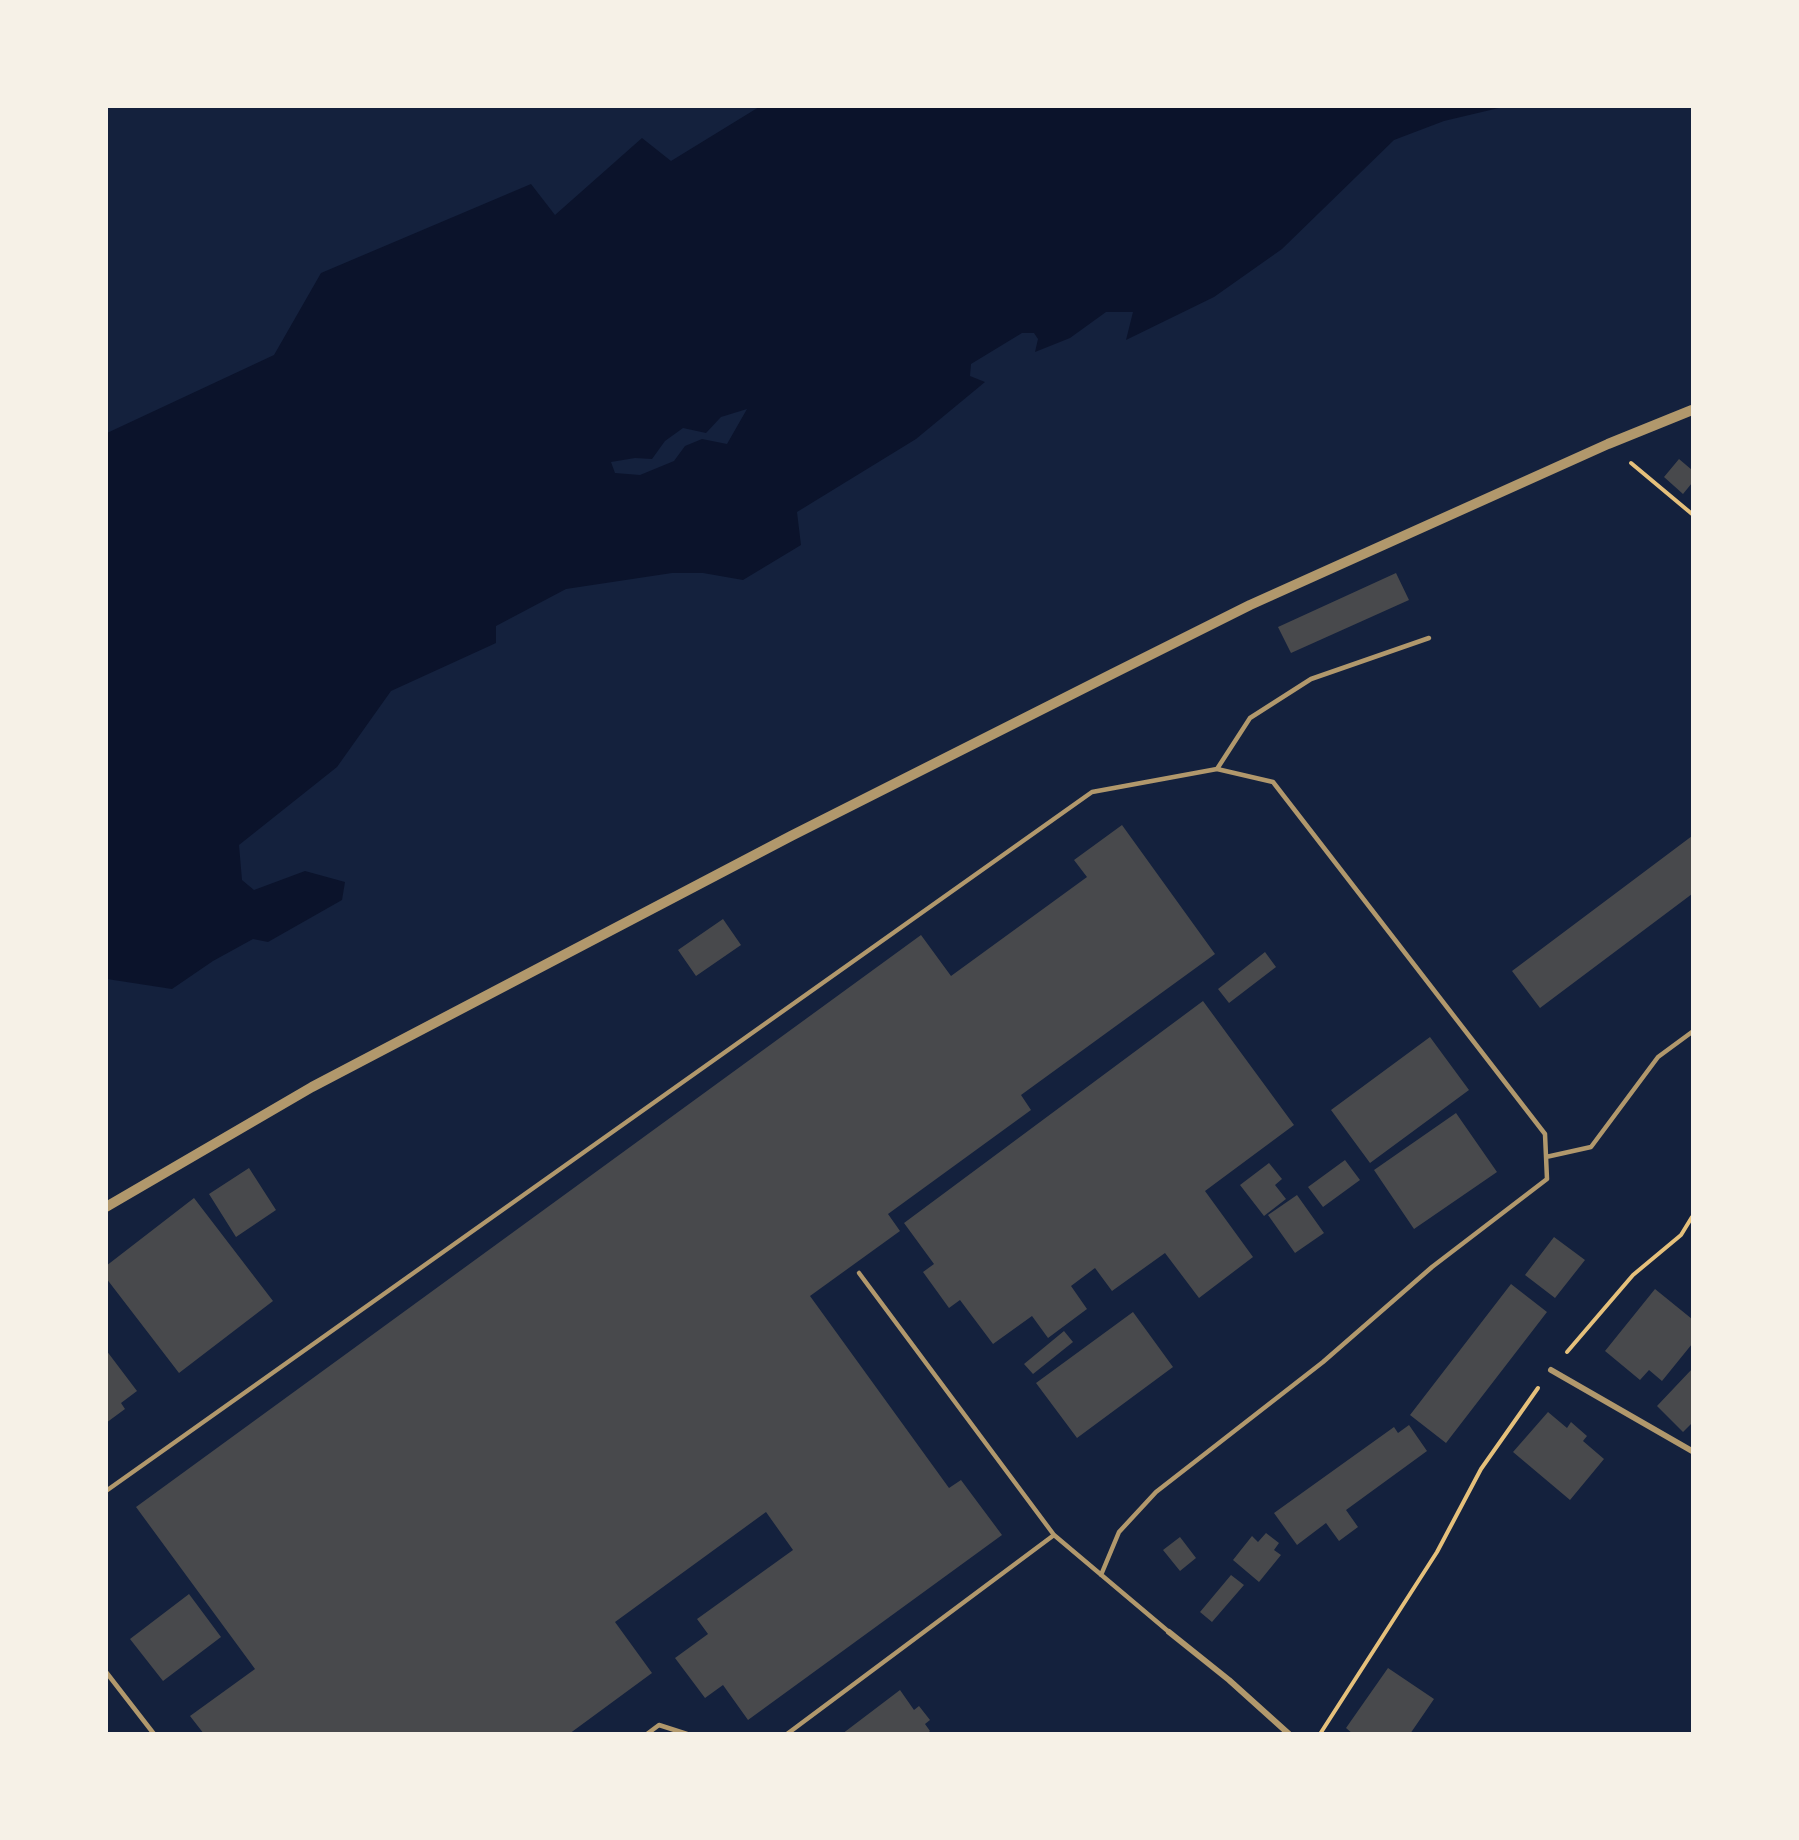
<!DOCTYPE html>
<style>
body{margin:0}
#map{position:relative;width:1799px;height:1840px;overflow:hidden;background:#14213d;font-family:"Space Grotesk",sans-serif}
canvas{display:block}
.frame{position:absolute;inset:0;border:108px solid #f6f1e7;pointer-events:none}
</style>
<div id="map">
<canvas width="1799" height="1840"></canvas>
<div class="frame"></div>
</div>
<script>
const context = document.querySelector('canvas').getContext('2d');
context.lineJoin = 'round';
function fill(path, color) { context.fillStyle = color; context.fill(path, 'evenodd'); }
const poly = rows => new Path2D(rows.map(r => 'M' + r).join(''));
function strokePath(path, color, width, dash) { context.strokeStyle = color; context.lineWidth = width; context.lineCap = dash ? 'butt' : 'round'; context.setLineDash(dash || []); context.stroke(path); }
fill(poly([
 [759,107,1503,107,1444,121,1394,140,1282,249,1214,297,1126,340,1133,312,1106,312,1070,338,1035,352,1038,339,1034,333,1022,333,971,364,970,376,985,382,916,439,797,512,801,545,743,580,703,573,672,573,566,589,496,626,496,643,391,691,337,767,239,845,242,880,254,890,305,871,345,882,342,900,268,942,253,939,213,961,172,989,107,979,107,433,274,355,321,273,531,184,555,215,642,138,671,161],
 [747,409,727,444,702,439,685,446,674,461,640,475,615,473,611,462,635,458,652,459,665,441,683,428,706,433,721,417]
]), '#0b132b');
fill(poly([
 [1679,459,1692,470,1692,483,1683,494,1664,477],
 [1396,573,1409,600,1291,653,1278,627],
 [1122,825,1215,954,1021,1095,1031,1110,888,1214,900,1231,810,1296,949,1488,961,1480,1002,1535,748,1720,723,1685,705,1698,675,1658,708,1634,697,1619,793,1550,766,1512,615,1622,652,1673,569,1734,204,1734,190,1716,255,1669,136,1507,921,935,951,976,1087,877,1074,860],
 [1692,836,1692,894,1540,1008,1512,971],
 [723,919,741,945,696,976,678,950],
 [1265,952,1276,967,1229,1003,1218,989],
 [1203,1001,1294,1125,1205,1191,1253,1257,1199,1298,1165,1253,1112,1291,1095,1268,1071,1286,1087,1309,1048,1338,1032,1316,993,1344,960,1300,949,1308,923,1272,934,1264,904,1223],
 [1430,1037,1469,1090,1370,1163,1331,1110],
 [1456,1113,1497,1172,1414,1229,1374,1170],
 [1345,1160,1360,1180,1323,1207,1308,1187],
 [1269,1163,1282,1179,1275,1185,1286,1199,1264,1216,1240,1185],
 [249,1168,276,1210,236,1237,209,1194],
 [1297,1195,1324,1233,1295,1253,1268,1215],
 [194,1198,273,1301,179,1373,106,1278,106,1266],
 [1554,1237,1585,1260,1555,1298,1525,1275],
 [1511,1284,1547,1312,1446,1443,1410,1415],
 [1655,1289,1692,1319,1692,1344,1662,1381,1649,1370,1640,1380,1605,1351],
 [1133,1312,1173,1367,1077,1438,1036,1383],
 [1064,1331,1073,1342,1033,1374,1024,1364],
 [106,1350,137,1391,121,1403,125,1409,106,1423],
 [1692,1369,1692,1423,1683,1432,1657,1406],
 [1548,1412,1567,1428,1571,1422,1587,1436,1583,1441,1604,1459,1570,1500,1513,1452],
 [1409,1425,1427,1451,1346,1510,1358,1527,1339,1541,1326,1523,1297,1545,1274,1513,1394,1427,1398,1433],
 [1266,1533,1279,1543,1274,1550,1281,1555,1259,1582,1233,1560,1252,1536,1258,1542],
 [1180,1537,1196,1558,1180,1571,1163,1550],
 [1231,1575,1244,1585,1212,1622,1200,1612],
 [189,1594,221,1637,163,1681,130,1639],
 [1388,1668,1434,1699,1410,1734,1353,1734,1346,1728],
 [900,1690,914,1710,919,1706,930,1720,925,1724,930,1731,927,1734,842,1734]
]), '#48494c');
strokePath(poly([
 [1631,463,1692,514],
 [1567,1352,1633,1275,1681,1235,1692,1217],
 [1320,1734,1437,1552,1481,1469,1538,1388]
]), '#e5c07b', 4);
strokePath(poly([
 [1217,769,1250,718,1311,679,1429,638],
 [1546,1157,1591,1147,1658,1057,1692,1032],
 [859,1273,1054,1535,1169,1632],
 [106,1491,1092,792,1217,769,1273,782,1545,1134,1547,1179,1432,1267,1323,1362,1156,1492,1119,1532,1101,1575],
 [106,1672,154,1734],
 [647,1734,659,1725,687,1734],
 [787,1734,1054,1535]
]), '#b1986c', 4.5);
strokePath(poly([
 [1551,1370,1692,1451],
 [1169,1632,1229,1680,1289,1734]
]), '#b1986c', 6);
strokePath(poly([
 [106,1207,312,1087,791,836,1112,674,1250,605,1608,444,1692,410]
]), '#b1986c', 10);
</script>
